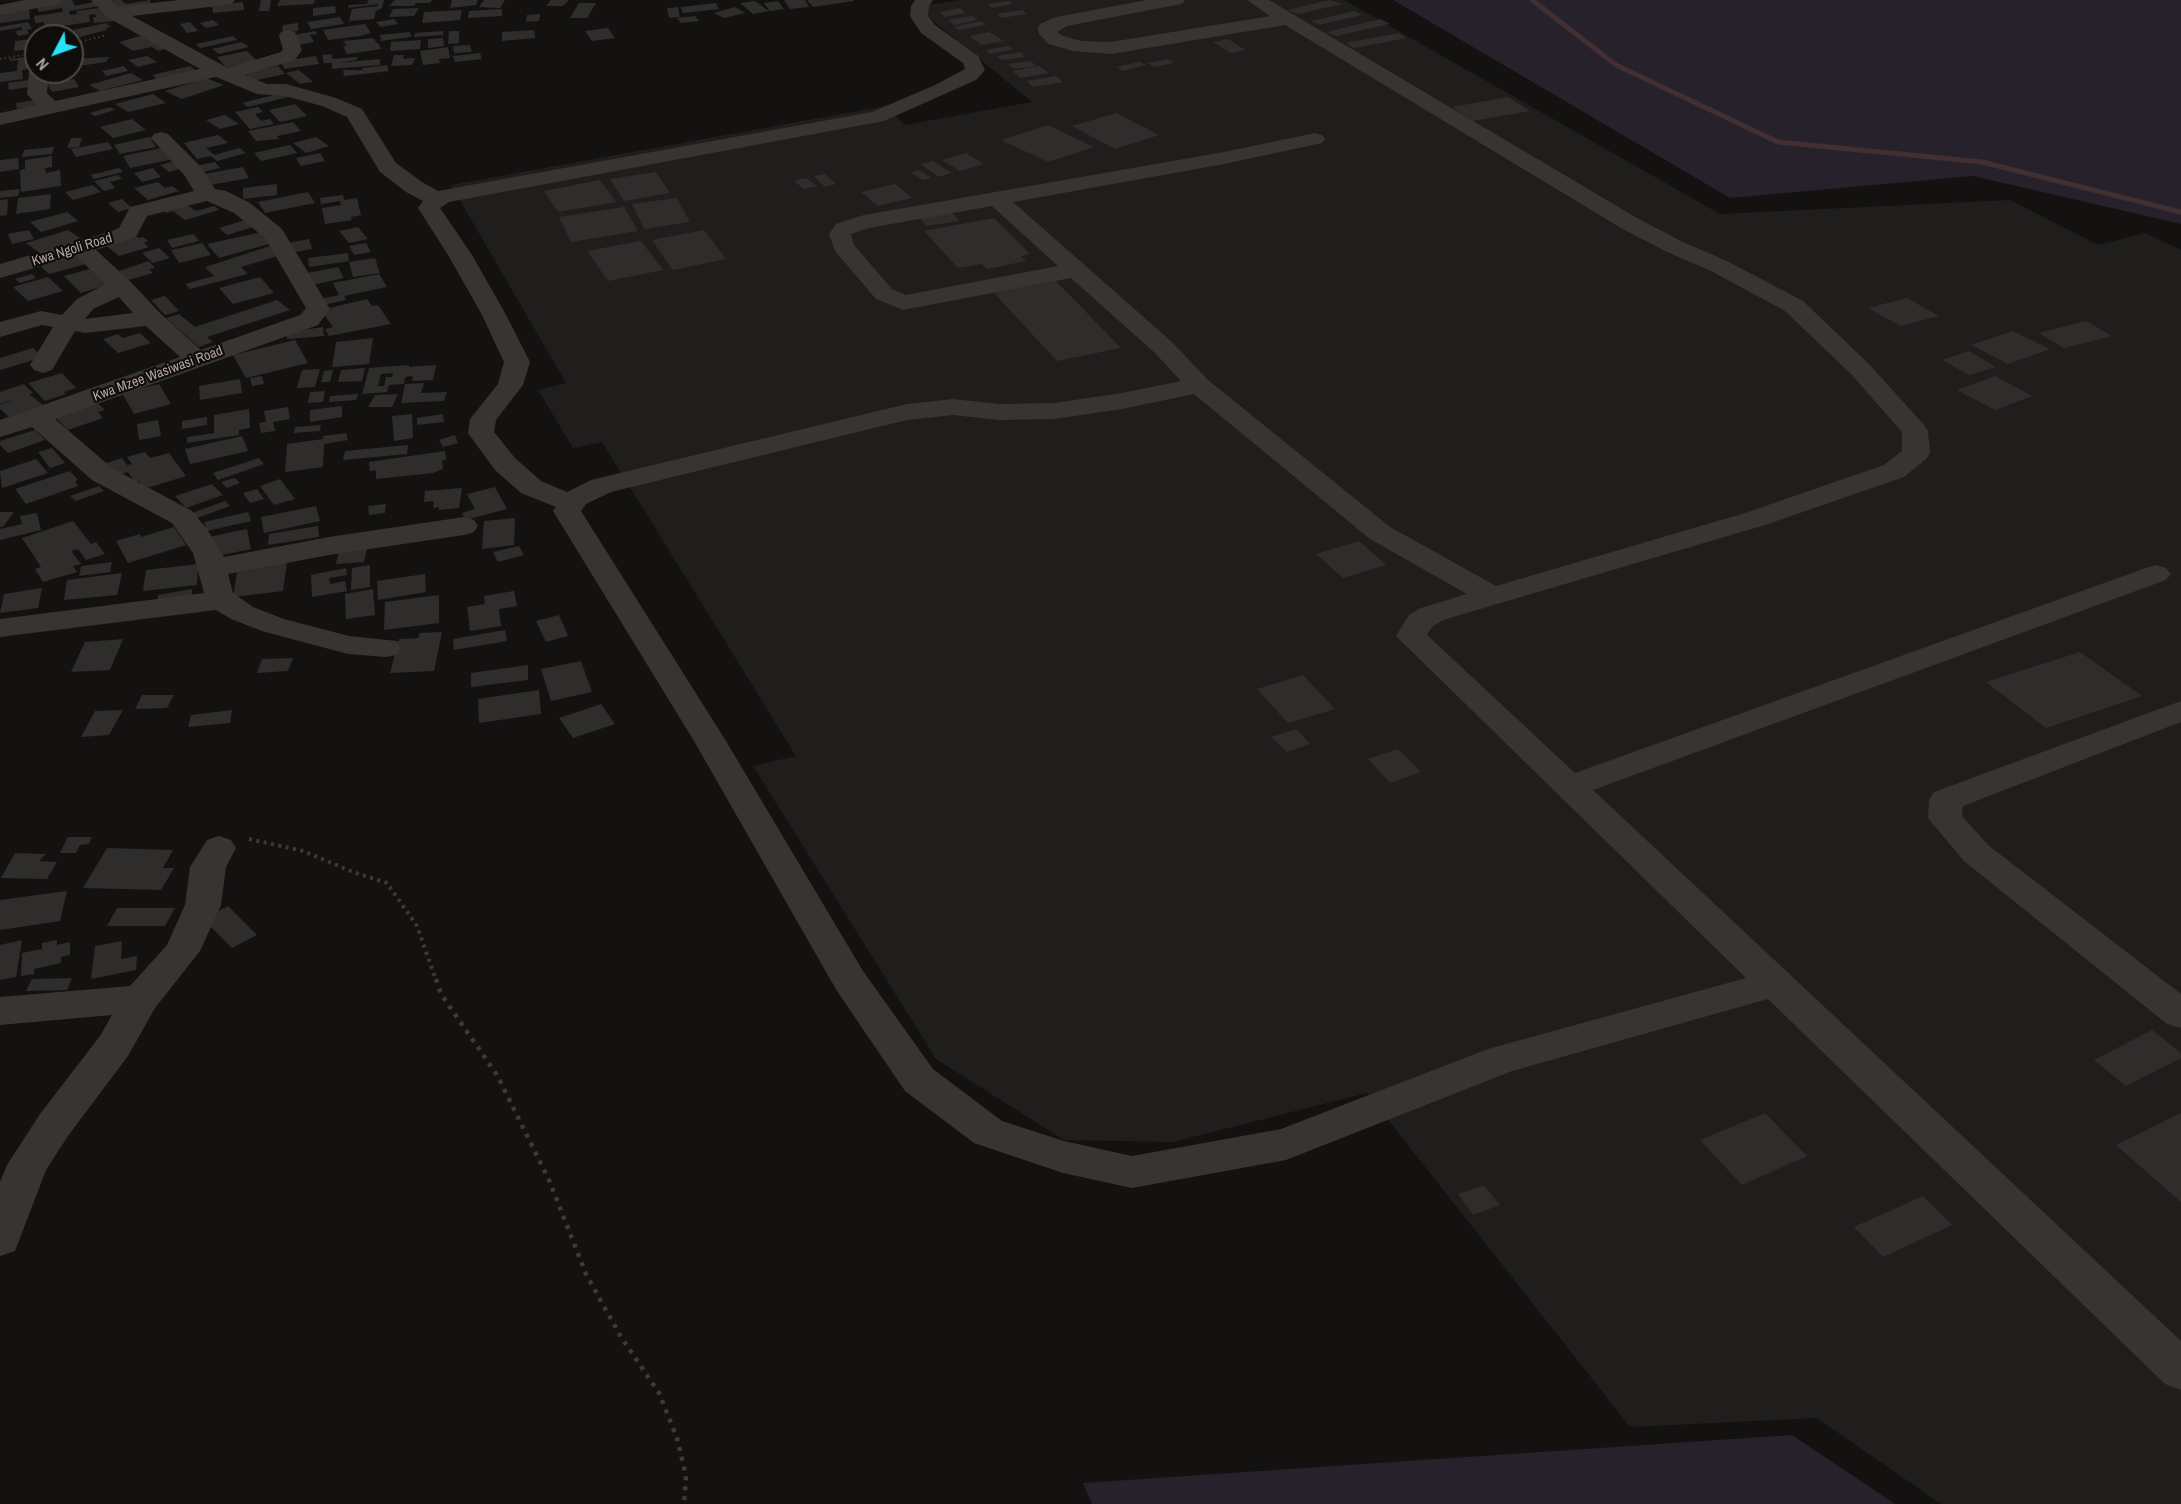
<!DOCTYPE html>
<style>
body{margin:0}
#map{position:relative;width:2181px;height:1504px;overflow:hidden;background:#131211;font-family:"Archivo Narrow",sans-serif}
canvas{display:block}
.north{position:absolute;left:24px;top:24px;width:60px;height:60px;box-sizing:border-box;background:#0e0d0c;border:2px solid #504948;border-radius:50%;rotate:229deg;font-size:16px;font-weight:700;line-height:24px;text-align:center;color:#b4a4a2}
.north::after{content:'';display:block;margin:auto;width:21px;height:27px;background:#27e1f5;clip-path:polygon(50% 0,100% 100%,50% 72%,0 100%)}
</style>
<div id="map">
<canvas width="2181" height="1504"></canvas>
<div class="north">N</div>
</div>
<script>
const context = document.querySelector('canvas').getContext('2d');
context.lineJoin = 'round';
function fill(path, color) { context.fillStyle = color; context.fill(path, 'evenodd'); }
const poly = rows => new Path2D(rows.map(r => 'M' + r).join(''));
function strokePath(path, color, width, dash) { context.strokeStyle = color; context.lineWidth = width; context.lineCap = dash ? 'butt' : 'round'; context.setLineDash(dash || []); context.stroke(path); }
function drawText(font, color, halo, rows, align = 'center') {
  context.font = font + ' "Archivo Narrow",sans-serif'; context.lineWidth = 4.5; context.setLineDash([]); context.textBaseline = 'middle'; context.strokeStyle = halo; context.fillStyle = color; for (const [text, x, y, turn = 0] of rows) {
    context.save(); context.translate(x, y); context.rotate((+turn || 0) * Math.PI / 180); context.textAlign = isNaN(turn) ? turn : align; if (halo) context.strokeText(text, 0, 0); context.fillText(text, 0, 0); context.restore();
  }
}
fill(poly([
 [959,0,1344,0,1720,214,2010,200,2098,245,2145,233,2181,250,2181,1504,1941,1504,1817,1418,1630,1427,1367,1093,1173,1142,1064,1140,936,1059,753,766,796,756,602,442,573,448,538,390,566,383,451,185,885,106,905,125,1032,102,916,7]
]), '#201e1d');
fill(poly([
 [1393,0,2181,0,2181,224,1973,176,1730,198],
 [1792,1435,1895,1504,1092,1504,1083,1483]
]), '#26212a');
strokePath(poly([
 [1532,0,1616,65,1778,142,1982,162,2181,212]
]), '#422f32', 5);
fill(poly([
 [61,0,72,0,75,6,98,1,100,6,69,11,70,15,77,14,76,11,100,8,101,11,108,10,114,21,94,23,93,17,96,17,95,14,89,15,90,22,55,27,62,27,63,34,51,35,51,32,35,34,35,30,45,29,44,22,35,23,34,16,63,12,62,8,39,12,35,4],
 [108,0,121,0,126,4,150,0,151,4,114,9],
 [261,0,271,0,269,11,259,11],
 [280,0,315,0,313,4,277,6],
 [368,0,384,0,382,8,376,11,374,19,349,21,352,9,378,6,379,4,348,8,349,5,367,4],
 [395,0,432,0,430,3,416,3,414,6,389,6],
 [452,0,478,0,476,5,450,8],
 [484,0,505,0,500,8,479,7],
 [551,0,569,0,563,6,546,6],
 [784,0,805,0,809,7,790,9],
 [807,0,854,0,854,1,813,7],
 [1329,0,1342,4,1298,14,1288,10],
 [755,1,766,9,769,11,753,14,740,3],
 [778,1,784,9,770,11,764,3],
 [1008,1,1013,4,992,8,987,4],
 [243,2,244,10,213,13,212,5],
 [579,3,596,3,587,18,570,18],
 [716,3,719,9,683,13,681,7],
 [335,6,336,13,313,16,313,8],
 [29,7,30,19,0,23,0,11],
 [678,7,680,17,669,18,667,8],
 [735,7,745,13,724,18,714,13],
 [419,8,414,16,389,17,393,9],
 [960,8,966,13,945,17,939,12],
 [502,9,502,16,468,18,469,11],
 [462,10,460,20,422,23,424,12],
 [1022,10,1027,14,1001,18,997,14],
 [1355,11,1362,15,1319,25,1311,21],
 [540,14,539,21,526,22,527,15],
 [695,16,699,21,681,23,677,18],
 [972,16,978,20,954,25,948,20],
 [340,17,344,24,311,29,307,22],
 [394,19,398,24,381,27,376,22],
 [1380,19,1390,24,1336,36,1327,32],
 [213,20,219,25,206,28,200,23],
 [981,21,986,25,959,30,954,27],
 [28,22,32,29,27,30,29,34,18,36,15,31,22,30,22,27,0,31,0,27],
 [190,22,198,31,187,33,180,24],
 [106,23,111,27,105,28,107,30,75,38,68,31],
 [298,23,298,31,282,33,283,25],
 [365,24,371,33,360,36,328,40,323,30],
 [608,28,615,38,592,41,585,31],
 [534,30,535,38,502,41,502,32],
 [316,31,317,34,310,35,314,42,299,45,294,35],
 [443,31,443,35,414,37,415,33],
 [449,31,459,31,459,43,448,44],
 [410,32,411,37,381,41,380,35],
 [989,32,1004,41,981,45,970,36],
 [1399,33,1407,38,1354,48,1346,43],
 [143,35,168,48,158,51,152,47,133,51,119,42],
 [233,36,237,40,200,48,196,44],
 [373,38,382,49,347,54,343,46,347,46,343,41],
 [443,38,444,46,428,48,428,39],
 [32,39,32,49,14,51,15,41],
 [1228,39,1245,50,1230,53,1213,42],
 [421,40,420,49,390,51,391,42],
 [242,42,249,47,219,54,212,49],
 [470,45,472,52,454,53,453,46],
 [1008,46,1013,49,991,54,986,50],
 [448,47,450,58,439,59,440,63,423,65,420,51],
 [247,51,258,62,227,68,217,57],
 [1021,52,1025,57,1001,60,997,56],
 [480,53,482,59,455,62,453,56],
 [331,54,333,59,357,57,357,60,337,63,380,59,380,65,332,69,332,63,324,63,322,55],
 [394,55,404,55,403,59,415,58,412,65,391,66],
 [34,56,34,68,22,70,23,79,0,82,0,73,17,71,18,60,10,61,10,59],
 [147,56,157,62,138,67,128,60],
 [316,56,319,64,284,69,281,61],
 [109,57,106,62,72,67,72,59],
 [1168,59,1174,63,1154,67,1147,63],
 [1031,61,1036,66,1014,69,1008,64],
 [1140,62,1146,65,1123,71,1116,67],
 [387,65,389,71,364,74,344,76,343,70,363,70,362,68],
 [124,66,128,71,106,76,102,71],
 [190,66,197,71,158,80,152,75],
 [278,66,285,74,252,81,245,73],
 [1039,66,1049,73,1021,78,1012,71],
 [299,70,313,82,300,84,286,73],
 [131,73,143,80,100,91,89,85],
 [1056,76,1063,82,1033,87,1027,81],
 [206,78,224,85,182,99,165,91],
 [74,79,79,87,52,92,47,84],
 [28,80,29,87,9,90,8,83],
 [286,92,292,96,248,107,242,103],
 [153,94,166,103,128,112,115,104],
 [1508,97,1530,111,1473,121,1452,107],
 [36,100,38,106,17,109,16,103],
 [295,104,307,116,280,122,269,110],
 [110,107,115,110,95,116,90,113],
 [258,107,263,112,255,114,261,121,270,119,274,124,250,129,235,112],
 [1116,113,1159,135,1115,149,1072,126],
 [225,115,239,124,220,129,206,120],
 [132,119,146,130,113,138,100,127],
 [293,122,301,131,277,136,279,139,256,141,248,131],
 [1048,125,1094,147,1048,162,1001,140],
 [218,135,228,143,206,148,214,155,240,148,246,153,217,161,211,156,197,159,184,143],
 [150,137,156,147,120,154,114,145],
 [316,137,329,146,306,153,293,143],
 [71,138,82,138,79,147,67,148],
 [108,142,113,149,76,157,71,149],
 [290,145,297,153,261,161,254,153],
 [54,147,52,154,22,157,24,150],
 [166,147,174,159,130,168,123,156],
 [320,153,325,161,301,166,296,158],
 [966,153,984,164,960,171,942,160],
 [52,156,52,167,45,168,46,173,60,170,61,186,21,192,20,170,25,169,25,160],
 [18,158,19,169,0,172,0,160],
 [174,161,183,168,169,172,160,165],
 [933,161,952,173,939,177,920,164],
 [215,162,220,168,199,173,195,166],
 [243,167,249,178,210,185,204,174],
 [119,168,123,172,94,179,90,175],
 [153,168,161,177,142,182,134,173],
 [919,170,932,178,923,180,910,172],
 [656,172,670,193,624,201,610,179],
 [825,174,836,184,825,187,814,176],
 [118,175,122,179,110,182,115,188,104,191,94,181],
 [806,178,817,186,804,189,794,181],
 [600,180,616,202,558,212,544,191],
 [158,182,165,188,172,186,179,191,148,200,134,188],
 [277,184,277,195,243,199,243,188],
 [895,184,912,198,878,206,861,192],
 [93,185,101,192,73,200,65,192],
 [20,189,18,196,0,198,0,191],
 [308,192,315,203,265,213,258,202],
 [51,194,50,209,16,214,18,198],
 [343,195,344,200,357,198,361,215,351,217,352,220,325,224,322,208,341,205,340,201,321,204,320,198],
 [677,198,690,222,644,229,632,204],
 [8,199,7,215,0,216,0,200],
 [122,199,132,208,118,212,108,203],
 [187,205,196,211,214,206,219,210,185,220,173,211,166,213,160,207],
 [624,207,638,231,571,242,559,217],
 [949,209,959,221,926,226,917,214],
 [67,212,78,221,41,232,30,222],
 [994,218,1030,254,1021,256,1026,261,987,269,982,264,958,268,924,231],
 [245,220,253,227,227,235,219,228],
 [358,227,368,239,349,243,339,231],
 [29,230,34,239,12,244,8,234],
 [68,230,83,240,41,254,26,243],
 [704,230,726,259,673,270,652,240],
 [262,232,272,243,219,258,207,244],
 [194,234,199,241,172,248,167,240],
 [134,235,139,238,143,237,148,241,144,243,149,247,119,256,104,244],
 [309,239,312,249,291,253,288,243],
 [641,241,663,270,608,281,587,251],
 [202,243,211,255,179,263,171,250],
 [366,243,371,252,354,255,349,246],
 [270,246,281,255,241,267,248,274,190,289,185,284,214,276,205,267],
 [159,248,170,258,153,263,142,253],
 [79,251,90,263,49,274,37,263],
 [348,253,349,261,309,267,308,258],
 [375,258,380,273,353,277,349,262],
 [149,261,155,268,149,269,153,273,128,280,119,271],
 [338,267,344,278,308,286,302,274],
 [94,268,111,284,81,293,64,276],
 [32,274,36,278,20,283,15,279],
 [379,274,387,287,344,296,346,300,323,305,320,299,339,295,333,283],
 [48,277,63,291,28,301,13,287],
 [260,277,274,293,233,304,219,288],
 [1055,280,1121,348,1057,361,994,293],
 [165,296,179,311,165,315,151,300],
 [1907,298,1939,316,1900,326,1868,308],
 [367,299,372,306,378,305,391,324,329,336,325,329,333,327,321,310],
 [277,300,290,310,207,337,213,342,199,347,166,318,179,314,195,327],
 [2086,321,2112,336,2064,348,2039,333],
 [323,327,324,336,287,339,287,334,296,331],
 [2013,331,2050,349,2008,364,1971,345],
 [140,333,151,343,118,353,103,339,118,334,123,338],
 [373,338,369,364,332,367,336,342],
 [295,340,308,363,246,378,233,355],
 [33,348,43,357,0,370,0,358],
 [1969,351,1996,367,1969,375,1942,360],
 [409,365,409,367,436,365,433,380,412,381,413,376,405,377,404,384,389,385,387,392,362,394,369,368],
 [393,373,392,377,386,377,384,386,378,386,381,374],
 [365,368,362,381,338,382,341,370],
 [320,369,315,387,297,388,302,370],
 [333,370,330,382,321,382,324,371],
 [62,373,76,388,64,392,66,394,45,401,28,383],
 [262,376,264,384,252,386,250,378],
 [1995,376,2032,396,1995,410,1957,390],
 [240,379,242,393,200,400,199,386],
 [424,383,421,393,447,392,444,401,401,403,405,384],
 [24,384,33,393,29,394,43,405,9,417,0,409,0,405,15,399,0,404,0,392],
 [159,384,171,404,134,414,122,393],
 [325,391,323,402,308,403,310,392],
 [358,394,356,400,329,402,330,396],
 [398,394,392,407,368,407,375,395],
 [97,403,105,410,98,412,103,418,68,430,51,413],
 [342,406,342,417,310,422,310,410],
 [288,407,290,419,273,422,275,431,261,433,259,423,266,422,264,411],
 [249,409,250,428,239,430,239,435,187,443,187,437,214,433,214,415],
 [412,414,413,438,394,441,392,416],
 [443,414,444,422,417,425,417,418],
 [207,417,207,425,182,429,182,421],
 [158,420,161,436,139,440,137,424],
 [321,425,320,431,294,433,295,427],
 [35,430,45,440,8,453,0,445,0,441],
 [346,433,348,440,324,444,323,467,285,472,287,444,323,439,323,436],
 [455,435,458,443,443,447,439,440],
 [242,436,248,451,190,464,185,449],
 [408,445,407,454,343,460,345,451],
 [52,448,65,463,50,468,38,452],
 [445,451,446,460,442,460,443,469,433,473,376,479,376,470,370,471,369,462],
 [145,452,150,458,169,453,186,476,144,489,139,481,135,482,128,472,115,476,106,463,122,458,127,465,132,464,127,457],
 [259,458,264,464,218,480,213,473],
 [36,459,48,473,2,488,0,471],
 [70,471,78,480,75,481,78,486,26,504,15,489],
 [235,478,240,483,227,488,221,482],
 [280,479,295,499,274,505,260,486],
 [212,484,223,495,186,508,175,496],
 [99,486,104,491,76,501,70,496],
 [495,487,507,509,465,520,462,513,475,509,467,494],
 [462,488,459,508,439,510,439,507,433,508,434,501,424,502,425,491],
 [257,489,264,499,250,503,243,493],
 [225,501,230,506,197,518,192,513],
 [386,504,385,513,369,515,368,506],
 [316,506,320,521,264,533,261,517],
 [0,512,14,512,3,527,0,527],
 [248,512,251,521,207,531,204,522],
 [37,513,41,530,0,540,0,529,22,524,20,516],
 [515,518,514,545,482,549,484,521],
 [73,521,91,544,96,542,105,554,86,560,78,549,71,551,81,564,73,566,77,572,43,582,35,569,41,567,22,538],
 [318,526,319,537,268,545,269,534],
 [174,527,186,545,128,563,116,541,140,534,141,537],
 [247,529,251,549,213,557,209,537],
 [1359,541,1386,565,1343,578,1316,554],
 [368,545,364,562,336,564,340,547],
 [519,546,524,555,498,562,493,552],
 [112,562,110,572,79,576,81,566],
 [287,562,283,591,233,597,238,567],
 [198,564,197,585,143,591,146,570],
 [370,565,370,587,351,590,352,568],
 [346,568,347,575,329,578,330,584,345,581,347,591,312,597,311,575],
 [122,573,117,595,64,600,67,580],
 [425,574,426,592,378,600,377,581],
 [42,588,38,608,0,613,4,594],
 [192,589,192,601,157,607,158,595],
 [373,589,375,615,346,619,345,594],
 [514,591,517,606,499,609,501,626,470,631,467,607,485,604,484,596],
 [439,595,439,623,384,630,385,602],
 [559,615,568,636,546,642,536,621],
 [505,630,507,641,454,650,453,639],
 [442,632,434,671,390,673,399,639,418,638,420,633],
 [123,639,110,670,71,672,85,642],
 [2080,652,2142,696,2046,728,1986,682],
 [293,658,288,671,257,673,262,659],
 [581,661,592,692,551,701,541,669],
 [528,665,528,680,471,687,471,673],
 [1303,675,1335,709,1288,723,1257,689],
 [539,690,541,714,479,723,478,699],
 [142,695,174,695,167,708,135,709],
 [601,704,615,724,573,738,559,718],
 [123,710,109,735,81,737,95,711],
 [232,710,230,723,188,727,191,715],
 [1296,729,1310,744,1287,752,1271,737],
 [1398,749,1421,772,1390,783,1368,759],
 [68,837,92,837,89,844,80,845,76,853,60,853],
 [107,848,173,850,163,868,174,868,161,890,83,888],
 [15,853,46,854,39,861,57,862,47,879,1,878],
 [67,891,60,921,0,930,0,900],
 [228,906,257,935,232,948,203,919],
 [117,908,175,908,165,926,107,926],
 [22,940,16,977,0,980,0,945],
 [57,940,57,945,70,942,70,955,61,957,61,963,34,969,34,974,21,976,22,953,42,949,42,943],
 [122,941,121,959,137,956,136,970,91,979,95,946],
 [72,978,67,990,26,991,32,979],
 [2152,1030,2181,1053,2181,1058,2126,1086,2094,1060],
 [1765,1113,1807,1156,1742,1185,1700,1140],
 [2181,1113,2181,1202,2116,1145],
 [1484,1185,1500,1205,1473,1215,1458,1194],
 [1923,1196,1952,1225,1883,1257,1854,1227]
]), '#2f2d2c');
strokePath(poly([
 [72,44,107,35],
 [0,59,23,55]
]), '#3f3938', 2, [1.5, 3]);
strokePath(poly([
 [249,839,303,851,353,872,387,883,417,926,436,980]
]), '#3f3938', 4, [3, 4.5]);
strokePath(poly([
 [436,979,441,994,497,1075,549,1180,586,1274,621,1337,659,1393,677,1438,686,1476,684,1504]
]), '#3f3938', 4.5, [4, 6]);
fill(poly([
 [25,0,63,0,60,4,54,5,0,15,0,5,25,0],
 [91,0,110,0,117,7,179,0,235,0,232,4,226,5,132,16,228,68,281,52,283,49,279,36,281,32,288,30,295,32,302,50,295,60,245,75,267,84,286,84,336,98,362,109,396,163,422,182,438,191,872,112,935,85,965,69,963,63,921,33,910,16,911,6,915,0,933,0,929,6,928,16,935,25,978,56,985,70,976,80,884,121,449,202,440,208,472,255,505,313,530,362,523,385,496,420,494,432,515,458,541,481,567,492,591,480,907,404,953,399,999,404,1054,403,1122,393,1181,381,1155,353,1071,278,903,310,876,299,835,251,829,234,836,224,864,215,1224,152,1315,133,1322,135,1325,139,1322,143,1224,164,1013,202,1173,343,1208,380,1390,527,1496,586,1745,513,1884,465,1902,451,1902,432,1851,374,1785,311,1711,271,1667,252,1621,228,1285,25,1111,54,1073,51,1049,44,1039,34,1038,28,1040,24,1056,17,1147,0,1185,0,1182,4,1176,5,1067,26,1057,32,1063,36,1081,41,1111,42,1270,16,1247,0,1269,0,1637,218,1683,242,1727,261,1803,301,1869,364,1924,425,1928,431,1930,453,1926,459,1904,477,1765,525,1443,620,1432,627,1427,635,1575,773,2146,568,2156,565,2166,568,2171,574,2166,580,1593,790,2181,1341,2181,1390,2165,1384,1768,999,1512,1071,1286,1160,1132,1188,1063,1173,974,1143,905,1091,837,991,694,741,553,511,556,507,521,493,495,470,468,433,470,419,498,384,504,362,481,313,448,255,418,208,423,201,406,192,380,172,347,117,322,106,285,96,257,94,216,77,0,125,0,113,37,105,27,94,29,72,32,68,36,67,36,72,49,72,47,93,55,101,200,69,107,17,91,0],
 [992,206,1058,266,906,295,892,289,854,245,851,234,869,228,992,206],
 [1194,394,1370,539,1467,594,1421,608,1409,615,1396,636,1746,978,1488,1049,1281,1129,1132,1156,1064,1141,1002,1121,933,1069,863,971,726,741,581,511,586,504,611,492,907,420,953,415,999,420,1054,419,1122,409,1194,394],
 [161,132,168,134,201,167,215,189,226,191,250,203,282,229,330,309,318,325,55,419,112,468,192,511,207,529,224,557,329,537,464,517,474,520,478,526,474,532,464,535,329,555,228,574,233,593,253,607,284,619,349,636,397,641,401,648,397,655,386,657,348,654,262,631,231,619,216,610,0,637,0,619,204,593,193,553,172,523,92,480,32,427,0,437,0,420,180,357,146,326,85,333,75,331,52,370,43,373,34,370,30,365,53,327,42,325,0,337,0,322,41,311,62,315,77,299,106,284,76,256,0,278,0,264,109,232,119,228,130,207,194,191,185,176,151,138,154,134,161,132],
 [207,201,234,213,265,238,306,308,300,315,201,350,160,313,130,281,96,250,136,237,147,216,207,201],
 [119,297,133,313,85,319,93,309,119,297],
 [2181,701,2181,722,1963,806,1962,816,1988,845,2181,994,2181,1028,2167,1024,1964,861,1928,818,1929,800,1934,792,2181,701],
 [219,836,231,840,236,848,226,867,221,905,200,951,155,1008,128,1056,68,1136,46,1170,15,1251,0,1256,0,1182,7,1165,40,1114,100,1036,112,1015,0,1025,0,997,130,986,167,945,185,905,190,867,207,840,219,836]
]), '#383432');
drawText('14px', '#b4a4a2', '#0e0d0c', [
 ["Kwa Ngoli Road",72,250,-17],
 ["Kwa Mzee Wasiwasi Road",158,374,-20]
]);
</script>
